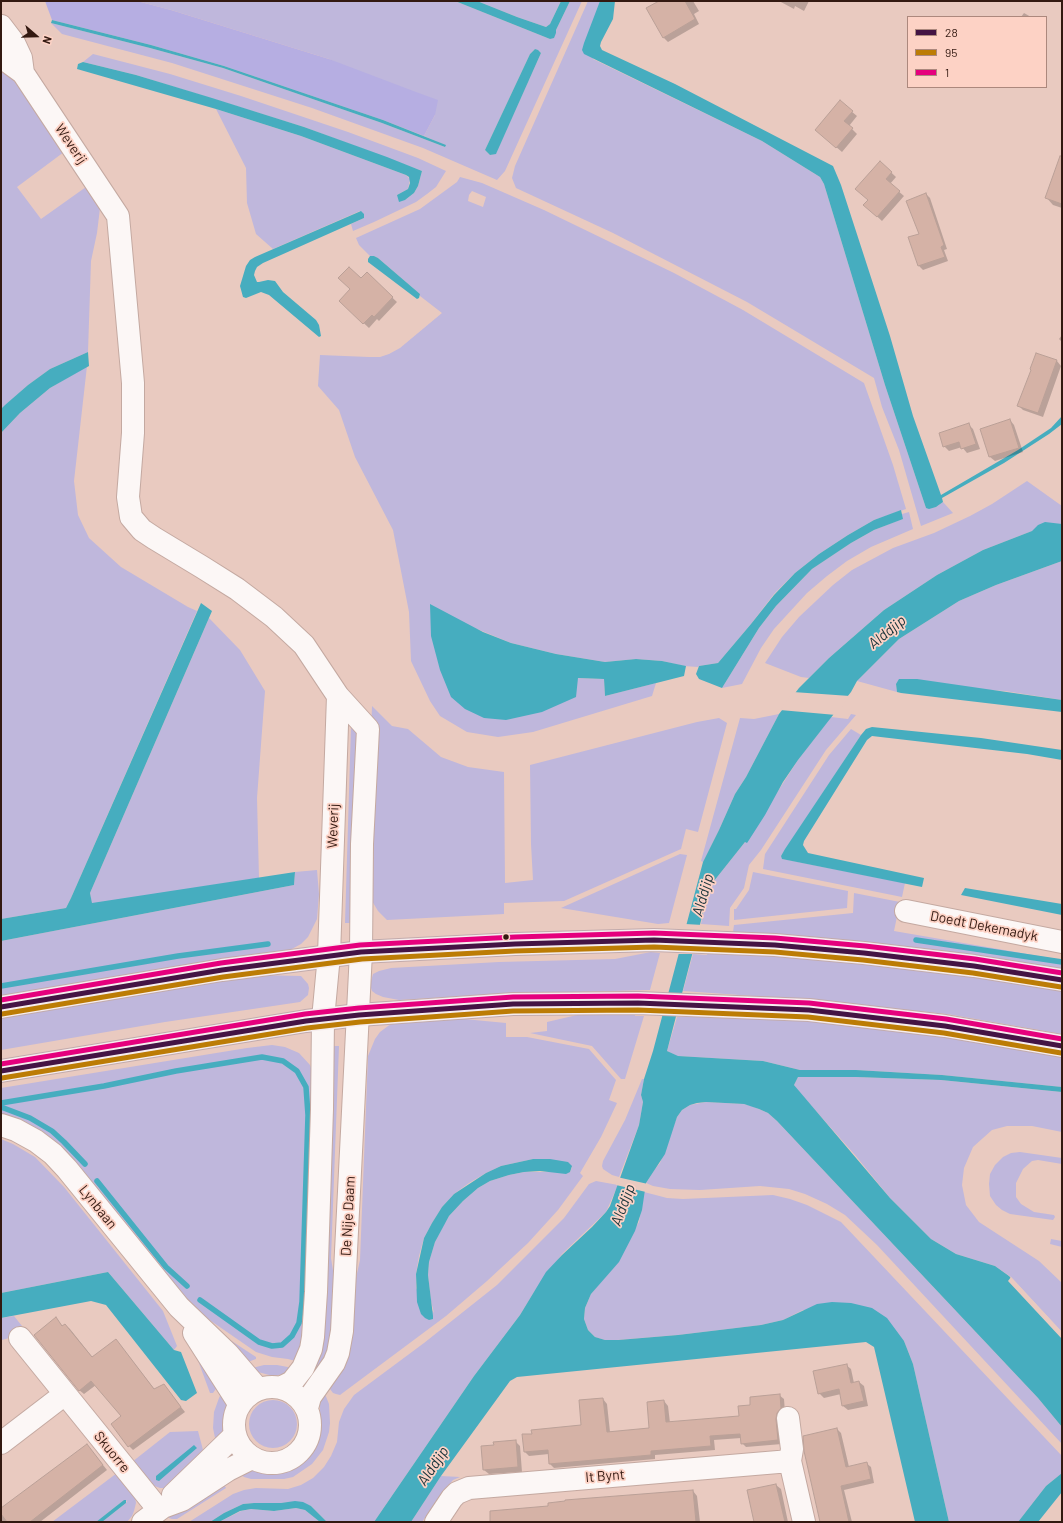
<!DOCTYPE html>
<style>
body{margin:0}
#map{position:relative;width:1063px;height:1523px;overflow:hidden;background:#e9cac0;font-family:Barlow,sans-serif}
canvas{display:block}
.frame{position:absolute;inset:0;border:2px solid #331911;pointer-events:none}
.legend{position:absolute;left:907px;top:16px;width:140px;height:72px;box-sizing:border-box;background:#fdd2c5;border:1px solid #ac887d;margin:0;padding:5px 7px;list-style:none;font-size:12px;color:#331911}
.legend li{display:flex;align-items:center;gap:8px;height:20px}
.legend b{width:20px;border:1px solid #ac887d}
.north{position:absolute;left:16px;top:16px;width:40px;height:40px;-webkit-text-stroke:3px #fdd2c5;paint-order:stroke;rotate:110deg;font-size:11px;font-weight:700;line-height:16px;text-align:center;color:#331911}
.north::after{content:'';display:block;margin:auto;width:14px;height:18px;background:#331911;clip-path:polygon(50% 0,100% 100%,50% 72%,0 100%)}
</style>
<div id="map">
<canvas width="1063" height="1523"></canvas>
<div class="frame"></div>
<ul class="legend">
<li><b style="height:5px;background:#441444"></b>28</li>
<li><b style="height:5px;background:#bc7c05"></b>95</li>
<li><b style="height:5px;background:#e5007d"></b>1</li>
</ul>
<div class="north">N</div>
</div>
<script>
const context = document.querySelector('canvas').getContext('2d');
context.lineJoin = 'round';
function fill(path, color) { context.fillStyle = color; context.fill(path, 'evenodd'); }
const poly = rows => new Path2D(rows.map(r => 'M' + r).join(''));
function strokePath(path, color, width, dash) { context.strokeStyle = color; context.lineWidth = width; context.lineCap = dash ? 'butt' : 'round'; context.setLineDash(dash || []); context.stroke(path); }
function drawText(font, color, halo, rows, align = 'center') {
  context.font = font + ' Barlow,sans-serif'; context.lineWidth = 3.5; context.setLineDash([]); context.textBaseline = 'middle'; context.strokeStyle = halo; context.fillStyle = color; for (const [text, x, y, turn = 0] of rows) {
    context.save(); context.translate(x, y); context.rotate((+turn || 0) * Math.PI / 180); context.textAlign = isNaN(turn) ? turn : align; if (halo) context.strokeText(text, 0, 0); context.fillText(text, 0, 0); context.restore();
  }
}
fill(poly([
 [137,1,455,1,550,39,556,33,556,30,570,1,582,1,505,171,497,180,423,148,312,108,172,63,62,34,51,23,150,48,223,68,382,123,445,147,445,145,424,136,435,115,329,59,171,10],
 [535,49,541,53,496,153,490,155,485,150,530,54],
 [477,1,561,1,550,24,546,27,517,17],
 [588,1,600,1,598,9,593,59,762,141,820,177,824,184,885,385,926,508,936,507,943,502,953,513,921,526,899,450,882,407,874,378,747,302,613,233,516,188,512,178,515,166],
 [93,54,170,74,241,96,348,132,418,158,446,171,436,187,427,194,416,202,374,222,353,231,351,224,364,218,360,211,273,249,256,234,247,203,246,168,216,109,301,136,406,175,410,179,408,189,397,195,405,200,414,193,418,186,422,171,304,127,136,75,83,62],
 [1,64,32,104,64,152,17,187,41,219,86,187,100,208,97,233,91,261,88,352,50,369,28,385,1,409],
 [460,177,482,183,544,210,674,273,743,310,864,383,893,465,906,509,874,520,848,535,819,554,795,573,774,594,751,624,718,663,699,666,698,667,684,666,662,661,636,659,605,662,556,654,511,643,431,610,577,678,604,679,605,696,656,683,652,696,533,732,498,737,467,732,440,716,430,701,411,661,409,612,393,530,355,457,339,410,318,386,320,355,369,357,380,357,389,354,400,348,442,313,420,296,420,294,378,258,374,256,370,256,359,245,356,238,420,209,457,182],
 [472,191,486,197,483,207,468,201,469,195],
 [87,366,74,481,78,515,89,538,121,567,188,607,197,611,71,898,66,908,1,919,1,433,20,413,50,388],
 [1027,481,1062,506,1062,524,1032,531,983,550,937,575,884,610,829,658,809,678,801,677,765,663,782,637,799,617,833,585,852,570,893,548,934,533,970,516,992,504],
 [909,512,913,529,871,547,847,561,827,576,807,593,774,629,761,648,742,684,722,688,759,628,776,606,812,569,851,543,874,530,902,519,902,514],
 [1062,561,1062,700,1005,691,896,684,897,692,857,681,899,639,959,601,996,585],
 [209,618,240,650,265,691,257,798,259,878,92,904,90,893],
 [372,706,392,726,408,729,441,757,468,767,504,772,505,883,533,880,531,844,530,765,697,722,719,718,727,723,698,832,686,829,681,849,564,901,504,903,504,914,387,920,378,911,372,901,367,855],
 [779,714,746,777,735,794,719,830,703,862,701,861,740,718,754,719],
 [851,714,856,715,826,750,761,850,749,865,744,888,730,908,729,926,701,924,710,886,745,842,798,760,831,717,848,719],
 [351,726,361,734,354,923,345,923],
 [851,729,861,735,781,856,783,859,905,883,902,897,763,869,765,854,829,755],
 [680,854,687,855,669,923,658,924,561,908],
 [317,870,319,894,317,919,308,937,301,944,290,950,158,969,1,997,1,941,294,885,295,872],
 [753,872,848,891,847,908,734,920,734,909,736,909,749,890],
 [854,893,900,902,894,931,1062,960,1062,972,733,932,734,925,853,913],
 [708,951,774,955,863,963,973,976,1062,991,1062,1034,947,1014,810,1000,683,991,693,954,707,955],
 [651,952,660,953,650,990,498,994,399,1000,383,997,376,994,372,991,370,985,373,974,379,971,391,968,499,962,615,959],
 [259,975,301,976,308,984,309,988,308,995,300,1002,165,1022,1,1050,1,1017],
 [590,1012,635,1013,635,1016,644,1016,625,1079,621,1079,592,1046,530,1033,547,1031,547,1022],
 [691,1014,806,1020,946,1036,1062,1055,1062,1087,942,1075,856,1070,800,1070,763,1061,677,1056,667,1051,677,1017,690,1017],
 [443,1017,506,1023,506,1037,527,1037,589,1049,616,1080,609,1100,617,1103,601,1137,580,1173,583,1176,558,1210,528,1243,487,1281,446,1316,344,1392,340,1395,336,1394,333,1393,327,1385,352,1296,360,1260,368,1056,375,1039,380,1032,388,1026,393,1023],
 [533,1159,572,1167,570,1172,524,1172,509,1175,490,1181,478,1188,463,1201,449,1216,443,1226,435,1242,429,1262,428,1275,431,1301,434,1313,416,1288,416,1274,419,1256,424,1238,432,1223,442,1207,454,1194,469,1183,486,1173,501,1166],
 [272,1045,285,1047,299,1053,310,1065,316,1082,313,1233,299,1362,288,1359,272,1357,256,1352,195,1310,1,1116,1,1088,247,1048],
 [329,1046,339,1046,331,1258,338,1302,332,1344,318,1374,310,1368],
 [798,1077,856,1077,941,1080,1062,1092,1062,1132,1032,1126,1007,1126,992,1130,973,1147,964,1168,962,1185,966,1205,979,1222,1039,1261,1062,1283,1062,1332,1011,1277,995,1266,956,1254,931,1239,890,1198,855,1155,799,1092,794,1085],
 [642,1079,644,1079,641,1095,643,1102,639,1125,619,1177,612,1175,603,1169,602,1166,603,1161,625,1120],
 [706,1102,744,1104,752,1106,768,1113,777,1121,1038,1398,1062,1427,1062,1444,877,1245,845,1215,827,1204,805,1194,789,1189,760,1186,700,1190,670,1189,653,1186,646,1183,655,1169,660,1163,677,1117,682,1110,690,1105],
 [1,1139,13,1144,35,1157,64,1187,163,1311,177,1346,174,1350,108,1272,1,1293],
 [1020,1152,1062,1158,1062,1164,1038,1160,1032,1161,1023,1169,1016,1183,1016,1197,1021,1204,1034,1212,1054,1215,1055,1217,1053,1220,1010,1214,1002,1210,996,1205,990,1196,989,1184,990,1174,995,1165,1003,1157,1011,1153],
 [596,1181,618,1185,606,1212,562,1254,534,1292,520,1315,474,1376,374,1522,327,1522,311,1506,295,1502,281,1503,254,1503,243,1504,224,1513,210,1522,189,1522,233,1494,244,1490,256,1488,288,1489,301,1485,313,1478,324,1467,331,1456,337,1442,339,1422,344,1409,354,1395,424,1343,497,1285,564,1218,589,1184],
 [644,1192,667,1198,683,1199,773,1195,790,1199,807,1205,841,1222,1062,1456,1062,1473,1046,1486,1018,1522,949,1522,913,1364,904,1341,803,1310,783,1320,761,1325,678,1335,617,1340,605,1340,595,1337,588,1330,584,1319,585,1308,591,1294,599,1284,639,1222],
 [1051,1239,1062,1241,1062,1247,1050,1244],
 [14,1316,22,1326,9,1338,2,1340,1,1318],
 [221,1334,256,1357,256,1359,245,1363],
 [196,1355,220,1383,213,1393,210,1393],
 [264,1365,277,1365,293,1368,284,1374,273,1376,258,1372,252,1368],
 [223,1390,227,1403,227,1410,223,1430,216,1443,213,1428,214,1412,219,1398],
 [325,1394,329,1404,330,1423,329,1432,323,1450,312,1464,293,1477,284,1479,251,1479,244,1477,238,1473,248,1470,261,1470,261,1469,275,1470,286,1469,293,1466,305,1458,311,1451,316,1439,318,1430,318,1419,320,1418,320,1403,322,1397],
 '249 1424a24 24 0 1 1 48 0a24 24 0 1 1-48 0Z',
 [198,1431,203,1450,166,1488,160,1488,152,1485,132,1462,170,1432],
 [117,1473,135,1497,136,1503,134,1511,132,1516,127,1522,102,1522,126,1503,127,1501,124,1500,96,1522,52,1522],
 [441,1476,460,1477,453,1480,445,1489,422,1522,411,1522],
 [222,1481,226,1488,177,1519,172,1519,169,1518,168,1516],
 [296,1508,305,1510,320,1522,219,1522,241,1511,251,1509,274,1511]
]), '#bfb7dc');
fill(poly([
 [45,1,137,1,171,10,329,59,416,92,438,100,435,115,424,136,383,120,224,66,151,45,52,20]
]), '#b6aee2');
fill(poly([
 [455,1,477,1,517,17,546,27,550,24,561,1,570,1,556,30,556,33,554,38,550,39],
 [600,1,615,1,613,19,601,42,600,46,602,50,675,84,833,166,841,185,890,336,913,416,941,495,1018,450,1051,428,1062,416,1062,424,1049,434,1004,463,942,498,943,502,936,507,929,509,926,508,885,385,824,184,820,177,762,141,584,54,582,50,584,43],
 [52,20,151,45,224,66,383,120,446,145,445,147,382,123,223,68,150,48,51,23],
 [535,49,538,50,541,53,496,154,490,155,485,150,530,54],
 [83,62,136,75,212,98,304,127,387,157,422,171,418,186,414,193,405,200,399,202,397,195,408,189,410,183,409,177,406,175,301,136,216,109,77,69,78,64],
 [361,211,364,214,364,218,263,263,257,267,255,271,254,275,257,282,259,282,268,280,275,281,283,292,316,320,319,325,321,336,319,337,269,295,261,292,246,298,243,297,240,286,246,266,250,260,255,257],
 [370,256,374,256,378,258,420,294,419,298,417,299,368,262,368,259],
 [88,352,89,366,50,388,20,413,1,433,1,409,5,405,28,385,50,369],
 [901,510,903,519,874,530,851,543,812,569,776,606,759,628,722,688,699,679,696,674,699,666,718,663,751,624,774,595,795,573,819,554,848,535,874,520],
 [1045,522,1062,524,1062,561,996,585,959,601,899,639,857,681,851,692,798,760,783,782,765,815,749,840,747,843,745,842,710,886,667,1051,678,1056,763,1061,800,1070,856,1070,942,1075,1062,1087,1062,1092,941,1080,856,1077,798,1077,794,1085,890,1198,931,1239,956,1254,995,1266,1009,1276,1062,1333,1062,1427,1038,1398,777,1121,768,1113,759,1109,744,1104,706,1102,697,1103,690,1105,682,1110,677,1117,665,1154,646,1183,642,1210,635,1231,619,1262,591,1294,585,1308,584,1319,588,1330,595,1337,605,1340,618,1340,678,1335,761,1325,783,1320,817,1304,832,1302,851,1303,872,1308,887,1318,904,1341,913,1364,949,1522,915,1522,874,1347,866,1342,517,1377,510,1381,441,1476,411,1522,374,1522,474,1376,520,1315,546,1272,562,1255,592,1227,606,1212,610,1206,639,1125,643,1102,641,1095,644,1079,653,1051,703,862,719,830,735,794,746,777,779,714,799,688,829,658,884,610,937,575,983,550,1032,531,1038,525],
 [201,603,212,611,90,893,92,903,295,872,294,885,1,941,1,919,66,908,71,898],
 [430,604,483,632,511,643,556,654,605,662,636,659,662,661,686,666,684,676,605,696,604,679,578,678,576,697,542,712,506,720,484,718,465,709,451,697,440,670,431,636],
 [899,679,917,679,1062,700,1062,712,901,693,897,692,896,684],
 [872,727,981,738,1062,750,1062,760,1027,754,872,736,867,740,804,841,803,845,808,853,924,878,922,887,782,859,781,856,785,849,861,735,866,729],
 [965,888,1062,904,1062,915,961,895],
 [533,1159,550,1159,568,1162,572,1166,570,1172,566,1174,540,1171,524,1172,509,1175,490,1181,478,1188,463,1201,449,1216,435,1242,429,1262,428,1275,433,1316,433,1319,429,1320,425,1318,421,1314,417,1302,416,1274,424,1238,432,1223,442,1207,454,1194,486,1173,501,1166],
 [108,1272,174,1350,181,1352,197,1393,186,1401,181,1400,106,1305,91,1301,1,1318,1,1293],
 [194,1445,197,1448,159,1481,156,1480,156,1476],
 [1062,1473,1062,1492,1038,1522,1018,1522,1046,1486],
 [124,1500,126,1500,126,1503,102,1522,96,1522],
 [295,1501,303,1502,311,1506,327,1522,320,1522,305,1510,296,1508,274,1511,251,1509,240,1511,219,1522,210,1522,224,1513,243,1504,254,1503,281,1503]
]), '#46adbf');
fill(poly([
 [793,692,850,696,836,715,780,710],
 [685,924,703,925,695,954,677,954],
 [617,1177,648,1184,646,1192,616,1185],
 [1011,1277,1062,1332,1062,1339,1008,1281]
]), '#e9cac0');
fill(poly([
 [661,1,693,1,699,11,694,14,699,24,668,42,663,37],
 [779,1,809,1,804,11,795,6,794,9],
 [1024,13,1031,17,1021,17],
 [840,102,857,116,849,126,857,134,842,152,821,134],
 [1062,154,1062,208,1053,205,1046,197],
 [880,162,896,177,890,184,904,196,882,221,869,209,869,200],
 [926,194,930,198,947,249,944,250,948,261,923,270,919,266,920,235],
 [367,274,397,302,379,321,377,319,369,328,340,301],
 [1062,335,1062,342,1059,339],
 [1036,354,1057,361,1061,366,1043,417,1023,410,1018,405,1032,370],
 [1010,420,1014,425,1023,452,995,461,990,457,981,429],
 [968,424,973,429,980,449,967,453,962,447,949,451,944,446],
 [60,1323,63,1327,65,1325,70,1329,93,1358,120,1345,155,1390,166,1388,185,1412,133,1450,129,1446,122,1417,96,1385,84,1394,79,1390],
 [846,1365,851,1369,854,1383,859,1382,864,1386,868,1406,848,1410,843,1406,841,1394,824,1398,819,1393],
 [779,1395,784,1399,785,1412,782,1444,746,1447,742,1443,741,1438,714,1440,715,1450,655,1455,655,1459,554,1468,550,1464,549,1454,529,1456,525,1452,533,1435,582,1426,603,1399,607,1404,610,1432,650,1429,664,1401,668,1406,670,1423,740,1417,751,1406],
 [837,1429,841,1433,849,1467,866,1463,871,1467,874,1483,844,1490,852,1522,821,1522],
 [515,1441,520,1446,522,1472,489,1474,484,1470,495,1446],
 [87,1445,107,1470,40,1522,1,1522,1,1509],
 [776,1485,781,1489,788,1522,755,1522],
 [693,1491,697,1496,700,1522,507,1522,549,1506]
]), '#0003');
strokePath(poly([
 [916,940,1062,962],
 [1,986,178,956,268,944],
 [1,1103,104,1086,176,1071,262,1057,283,1061,297,1071,306,1087,308,1115,302,1302,299,1323,292,1336,282,1345,272,1346,259,1342,200,1300],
 [1,1107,30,1118,52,1131,64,1142,85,1164],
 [97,1181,166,1267,187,1286]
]), '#46adbf', 5.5);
const building = poly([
 [659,1,685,1,695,19,663,38,646,8,659,1],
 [840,100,853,111,844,121,853,128,836,148,815,130,840,100],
 [1060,156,1062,156,1062,204,1045,198,1060,156],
 [880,161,892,172,886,179,900,191,877,217,863,205,868,200,855,189,880,161],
 [926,193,944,245,941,247,945,257,918,266,908,237,919,234,906,201,926,193],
 [349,267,361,278,367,272,393,297,374,317,372,315,363,324,339,301,350,289,338,278,349,267],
 [1036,353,1057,360,1038,413,1017,406,1031,370,1030,369,1036,353],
 [1010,419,1019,448,989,457,980,429,1010,419],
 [969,423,976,444,961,449,959,442,943,447,939,433,969,423],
 [56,1317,62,1326,65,1324,92,1357,116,1339,154,1389,164,1384,181,1407,128,1447,111,1424,121,1416,91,1381,79,1391,34,1335,56,1317],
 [847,1364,851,1383,859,1381,864,1401,842,1406,839,1389,818,1394,813,1371,847,1364],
 [780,1394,781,1408,777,1413,776,1419,778,1440,741,1444,740,1434,710,1436,711,1446,651,1451,651,1455,549,1464,548,1450,524,1452,522,1434,532,1434,531,1430,581,1425,579,1400,603,1398,607,1432,649,1428,647,1402,664,1400,666,1422,739,1416,738,1406,750,1405,750,1397,780,1394],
 [837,1428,846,1467,867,1462,871,1479,841,1486,849,1522,820,1522,804,1451,803,1436,837,1428],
 [516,1440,518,1467,483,1470,481,1446,494,1445,493,1442,516,1440],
 [87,1444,103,1465,30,1522,7,1522,1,1514,1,1508,87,1444],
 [776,1484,785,1522,754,1522,747,1490,776,1484],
 [693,1490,696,1522,490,1522,490,1511,548,1506,548,1503,565,1501,565,1500,693,1490]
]);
fill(building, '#d5b2a6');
strokePath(building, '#baa097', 1);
const minor = poly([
 [1,26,14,43,21,58,23,73],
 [1,55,8,62,23,73,118,216,133,383,133,433,128,497,131,517,142,530,154,538,202,567,237,589,274,617,304,645,338,696,368,729,362,844,361,952,342,1331,338,1353,334,1363,310,1397,307,1408],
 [906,911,1062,942],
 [1,1125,16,1130,36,1141,53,1154,67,1169,179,1307,228,1354,258,1389],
 [194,1333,240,1405],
 [20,1338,159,1510],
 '234 1425a38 38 0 1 1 76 0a38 38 0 1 1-76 0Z',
 [282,1387,292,1382,303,1368,311,1349,313,1337,316,1292,322,1109,323,1019,329,955,338,696],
 [788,1418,792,1449,790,1461],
 [1,1443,65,1394],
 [173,1495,235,1435],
 [143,1522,163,1507,182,1500,228,1470,252,1458],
 [436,1522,452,1498,457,1493,469,1488,790,1461,804,1522]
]);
const major = poly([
 [1,1007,222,970,361,952,515,944,654,940,775,945,864,953,974,966,1062,980],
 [1,1071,306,1021,359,1015,513,1004,638,1003,809,1010,945,1026,1062,1046]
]);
strokePath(minor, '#c4a9a1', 24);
strokePath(major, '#c2abac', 24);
strokePath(minor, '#fcf7f6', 22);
strokePath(major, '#f6edef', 22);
strokePath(poly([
 [1,1007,222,970,361,952,515,944,654,940,775,945,864,953,974,966,1062,980],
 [1,1071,306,1021,359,1015,513,1004,638,1003,809,1010,945,1026,1062,1046]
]), '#441444', 5);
strokePath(poly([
 [2,1014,223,977,362,959,515,951,654,947,775,952,863,960,973,973,1061,987],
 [2,1078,307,1028,360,1022,513,1011,638,1010,808,1017,944,1033,1061,1053]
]), '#bc7c05', 5);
strokePath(poly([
 [1,1000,221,963,360,945,515,937,654,933,775,938,865,946,975,959,1062,973],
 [1,1064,305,1014,359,1008,513,997,638,996,809,1003,946,1019,1062,1039]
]), '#e5007d', 5);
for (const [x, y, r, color] of [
 [506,937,3.5,"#331911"]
]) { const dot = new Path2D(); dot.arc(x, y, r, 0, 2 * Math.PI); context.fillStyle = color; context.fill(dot); strokePath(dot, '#fdd2c5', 1.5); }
drawText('14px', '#331911', '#fdd2c5', [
 ["Weverij",71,144,56],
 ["Weverij",333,826,-88],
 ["Doedt Dekemadyk",984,926,11],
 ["Lynbaan",98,1207,51],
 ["De Nije Daam",348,1216,-87],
 ["Skuorre",112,1452,51],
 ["It Bynt",605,1476,-5]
]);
drawText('italic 15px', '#1a353c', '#fdd2c5', [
 ["Alddjip",887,632,-39],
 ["Alddjip",703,895,-74],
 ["Alddjip",623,1205,-69],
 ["Alddjip",433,1466,-56]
]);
</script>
